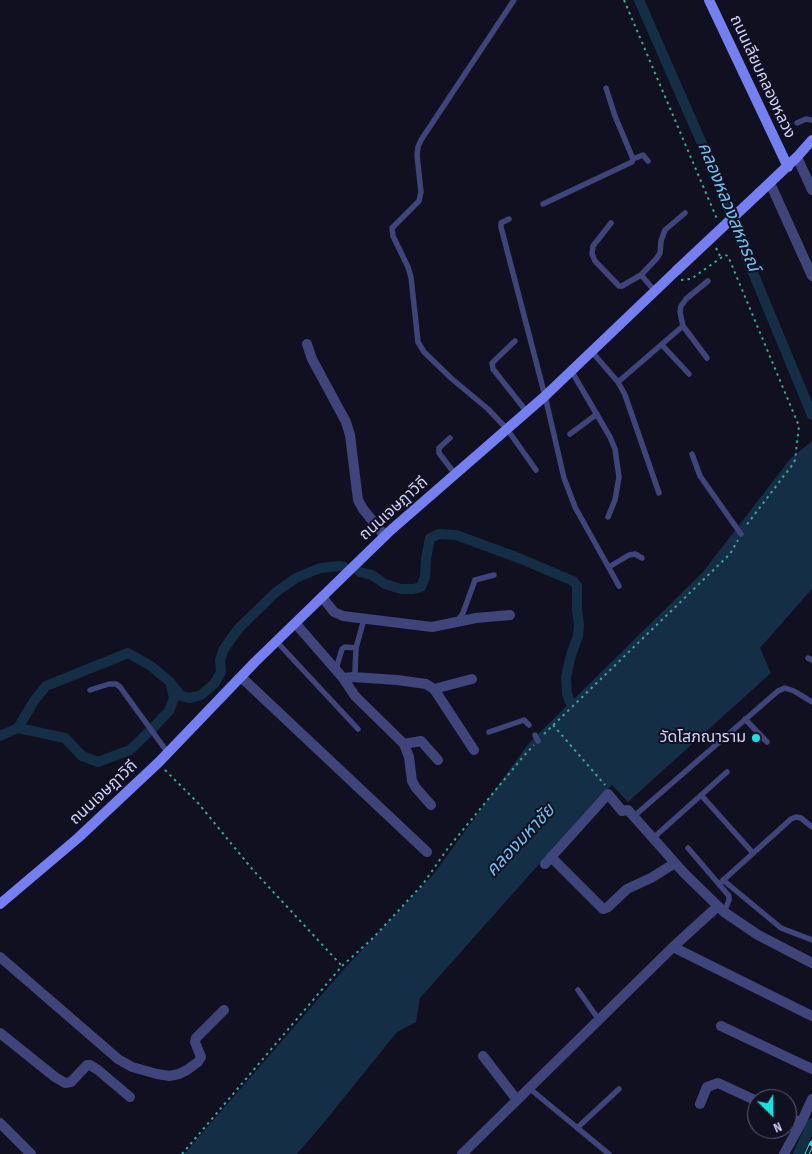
<!DOCTYPE html>
<meta charset="utf-8">
<style>
body{margin:0}
#map{position:relative;width:812px;height:1154px;overflow:hidden;background:#111021;font-family:"Sofia Sans Condensed",sans-serif}
canvas{display:block}
.north{position:absolute;left:747px;top:1089px;width:50px;height:50px;box-sizing:border-box;background:#111021;border:1px solid #5f5e78;border-radius:50%;rotate:157deg;font-size:14px;font-weight:700;line-height:20px;text-align:center;color:#d4d4fb}
.north::after{content:'';display:block;margin:auto;width:18px;height:22px;background:#16e4e1;clip-path:polygon(50% 0,100% 100%,50% 72%,0 100%)}
</style>
<div id="map">
<canvas width="812" height="1154"></canvas>
<div class="north">N</div>
</div>
<script>
const context = document.querySelector('canvas').getContext('2d');
context.lineJoin = 'round';
function fill(path, color) { context.fillStyle = color; context.fill(path, 'evenodd'); }
const poly = rows => new Path2D(rows.map(r => 'M' + r).join(''));
function strokePath(path, color, width, dash) { context.strokeStyle = color; context.lineWidth = width; context.lineCap = dash ? 'butt' : 'round'; context.setLineDash(dash || []); context.stroke(path); }
function drawText(font, color, halo, rows, align = 'center') {
  context.font = font + ' "Sofia Sans Condensed","Noto Sans Thai",sans-serif'; context.lineWidth = 4; context.setLineDash([]); context.textBaseline = 'middle'; context.strokeStyle = halo; context.fillStyle = color; for (const [text, x, y, turn = 0] of rows) {
    context.save(); context.translate(x, y); context.rotate((+turn || 0) * Math.PI / 180); context.textAlign = isNaN(turn) ? turn : align; if (halo) context.strokeText(text, 0, 0); context.fillText(text, 0, 0); context.restore();
  }
}
fill(poly([
 [812,441,812,589,760,648,771,673,628,802,612,785,595,801,420,998,416,1022,397,1032,326,1120,297,1154,184,1154,345,968,433,875,529,743,703,572,790,459]
]), '#142e46');
strokePath(poly([
 [639,0,721,187,747,258,812,415],
 [360,572,372,575,385,584,401,589,413,589,421,587,425,577,426,559,430,538,439,534,456,535,519,558,573,581,577,586,577,610,579,625,578,636,571,655,566,677,567,694,570,702],
 [18,728,34,701,46,686,128,653,151,666,170,682,181,696,190,698,201,695,214,684,221,672,220,660,223,651,230,640,240,627,276,592,296,578,320,568,340,566,344,567],
 [0,736,18,728,65,738,82,756,98,762,130,750,152,729,169,711,174,698,171,685],
 [798,1154,812,1123]
]), '#142e46', 10);
strokePath(poly([
 [624,0,717,219],
 [716,248,721,258],
 [681,280,691,279,725,255,728,256,799,426,795,460,793,464,745,527],
 [553,725,605,785],
 [544,734,730,554,738,540],
 [165,770,198,803,253,870,342,966],
 [182,1154,342,966,373,938,423,884,448,848,522,758,534,745]
]), '#3aa895', 2, [2.5, 4]);
strokePath(poly([
 [514,0,421,140,418,147,417,155,421,192,419,201,392,228,393,236,408,267,411,277,418,342,424,352,452,379,488,409,507,429,536,470],
 [797,123,806,119,812,120],
 [633,159,643,155,648,161],
 [543,204,632,162,633,159,615,116,606,88],
 [509,219,501,223,501,227,545,396,564,478,575,507,619,586],
 [611,223,593,246,592,254,595,261,619,286,622,286,641,275,657,258,660,253,661,241,665,230,685,213],
 [641,275,655,291],
 [683,326,680,312,681,306,686,299,708,281],
 [515,341,492,363,493,369,527,412],
 [662,345,689,374],
 [592,352,618,382,625,395,659,493],
 [572,372,610,437,615,449,619,477,615,500,608,517],
 [618,382,683,326,707,358],
 [570,434,597,414],
 [450,438,439,448,439,453,455,474],
 [692,454,700,476,741,534],
 [609,567,629,555,635,554,642,558],
 [458,620,463,613,475,580,494,575],
 [277,642,358,729],
 [808,658,812,660],
 [336,669,342,649,345,647,356,648,364,619],
 [355,672,356,648],
 [90,690,109,684,116,684,120,687,168,753],
 [745,719,767,742],
 [489,732,524,720,529,725],
 [535,735,538,741],
 [701,795,753,853],
 [633,817,778,691,785,688,794,691,812,702],
 [652,839,727,772],
 [688,848,729,896,729,900,724,912],
 [723,880,781,928,812,940],
 [719,884,791,819,796,817,801,818,812,827],
 [578,990,599,1020],
 [529,1088,609,1154],
 [577,1128,619,1089]
]), '#3f447b', 5.5);
strokePath(poly([
 [797,157,812,190],
 [770,183,812,276],
 [307,344,312,359,346,422,350,435,358,500,363,509,385,536],
 [322,597,334,612,343,616,432,627,476,618,510,615],
 [296,624,343,678,353,677,397,680,426,684,434,689,472,679],
 [241,677,427,852],
 [343,678,355,696,404,744,421,741,438,760],
 [434,689,474,750],
 [404,744,409,757,412,781,416,788,431,805],
 [551,857,603,909,608,907,627,889,651,878,675,863],
 [545,864,608,794,622,811,628,810,684,873,724,912,758,935,812,963],
 [673,947,812,1016],
 [0,957,118,1059,132,1067,157,1074,169,1076,179,1074,187,1070,198,1062,201,1057,195,1042,196,1038,224,1010],
 [721,1026,812,1069],
 [0,1033,55,1077,65,1083,71,1082,87,1065,90,1065,98,1070,130,1097],
 [483,1056,517,1100],
 [700,1104,707,1087,718,1083,757,1101],
 [787,1116,801,1123],
 [0,1123,31,1154],
 [462,1154,673,947,718,906],
 [784,1154,801,1123,812,1099]
]), '#3f447b', 10);
strokePath(poly([
 [709,0,788,167],
 [759,193,797,157,812,140],
 [0,904,78,838,159,762,255,662,391,530,545,396,677,270]
]), '#7480f1', 10);
const rail = poly([
 [807,1154,812,1143]
]);
strokePath(rail, '#16e4e1', 5);
strokePath(rail, '#111021', 3, [9]);
strokePath(poly([
 [677,270,759,193]
]), '#7480f1', 10);
for (const [x, y, r, color] of [
 [756,738,5,"#16e4e1"]
]) { const dot = new Path2D(); dot.arc(x, y, r, 0, 2 * Math.PI); context.fillStyle = color; context.fill(dot); strokePath(dot, '#111021', 2); }
drawText('16px', '#d4d4fb', '#111021', [
 ["ถนนเลียบคลองหลวง",762,77,65],
 ["ถนนเจษฎาวิถี",394,509,-42],
 ["ถนนเจษฎาวิถี",104,793,-43]
]);
drawText('16px', '#d4d4fb', '#111021', [
 ["วัดโสภณาราม",746,738]
], 'right');
drawText('italic 18px', '#6cc3f1', '#111021', [
 ["คลองหลวงสหกรณ์",728,207,68],
 ["คลองมหาชัย",521,841,-47]
]);
</script>
